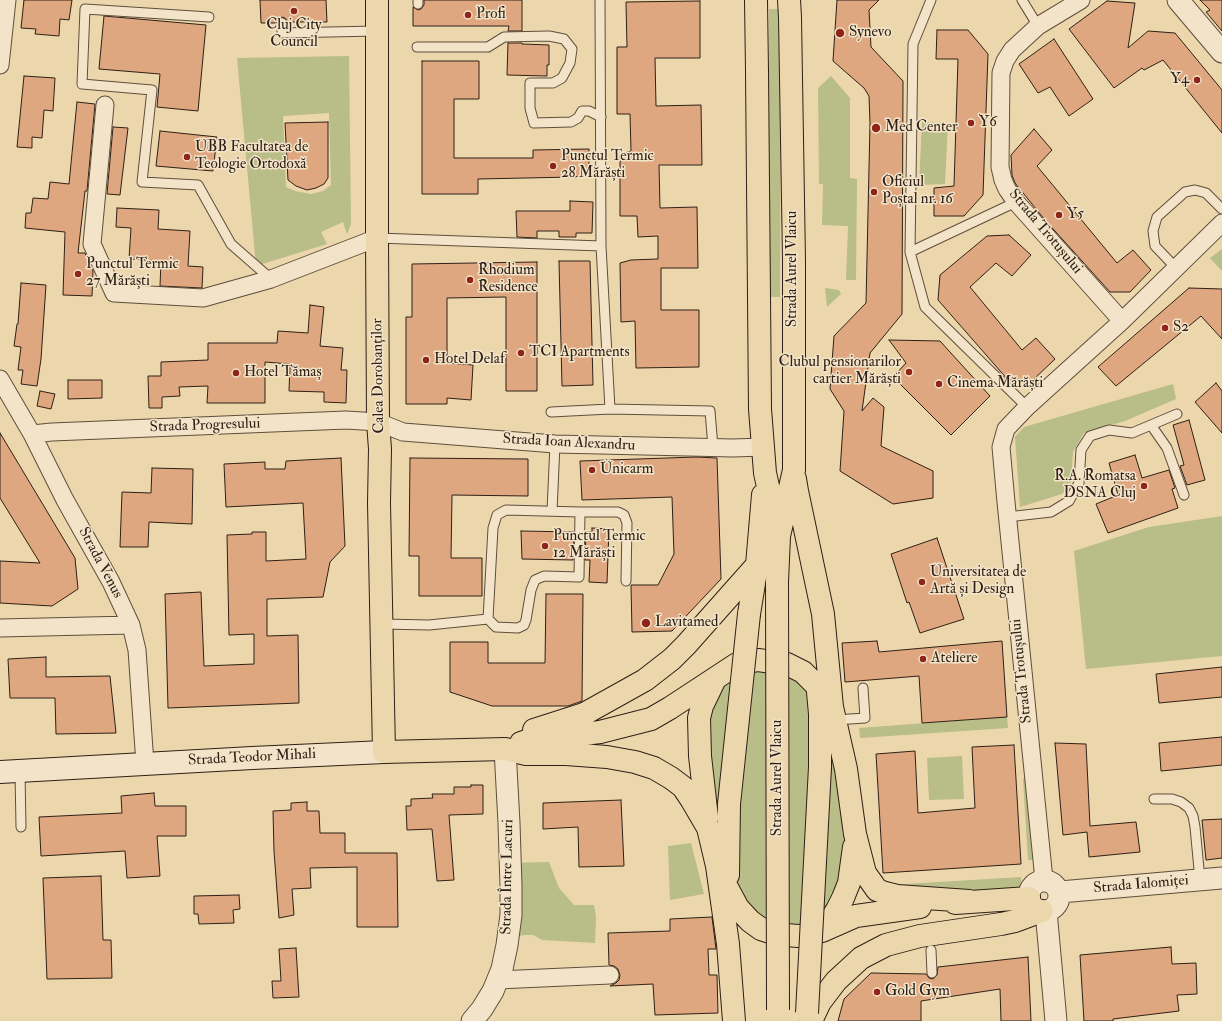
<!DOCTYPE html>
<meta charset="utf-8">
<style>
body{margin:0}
canvas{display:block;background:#ecd6ac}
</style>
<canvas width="1222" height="1021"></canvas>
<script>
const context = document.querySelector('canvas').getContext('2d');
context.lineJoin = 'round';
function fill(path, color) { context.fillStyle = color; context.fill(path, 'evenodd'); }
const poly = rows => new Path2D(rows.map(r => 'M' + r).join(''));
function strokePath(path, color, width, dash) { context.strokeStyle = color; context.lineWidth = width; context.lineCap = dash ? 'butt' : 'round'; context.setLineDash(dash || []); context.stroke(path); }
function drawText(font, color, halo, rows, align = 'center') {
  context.font = font + ' "IM FELL Double Pica",serif'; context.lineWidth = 3; context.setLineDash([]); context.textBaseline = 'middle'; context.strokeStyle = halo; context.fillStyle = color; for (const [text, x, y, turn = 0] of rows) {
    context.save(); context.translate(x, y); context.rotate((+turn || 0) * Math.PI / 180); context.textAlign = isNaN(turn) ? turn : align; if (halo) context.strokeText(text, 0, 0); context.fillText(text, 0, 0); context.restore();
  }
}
fill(poly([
 [769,9,781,9,780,297,769,297],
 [349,56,351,224,347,234,343,222,321,232,327,244,256,266,237,58],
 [329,113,331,185,323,191,311,194,295,191,286,187,283,116],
 [831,76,850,98,850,178,857,179,856,280,846,280,848,226,822,225,823,184,819,184,818,88],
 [922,122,948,123,945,184,919,185],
 [1222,249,1222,271,1210,258],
 [825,288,839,290,841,294,827,307],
 [1173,384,1176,399,1125,421,1084,433,1073,452,1071,482,1062,494,1020,507,1015,437,1024,427],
 [1222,516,1222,656,1086,669,1074,551,1149,527],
 [746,666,789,669,829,709,852,833,836,903,797,932,751,917,713,834,709,699],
 [1007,717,1008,728,860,738,859,728],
 [962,756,964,799,929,800,927,758],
 [1030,778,1035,860,1028,860,1023,779],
 [691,843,704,894,670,900,668,846],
 [549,862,559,888,574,905,594,905,596,917,595,943,542,940,533,935,524,935,508,939,510,863],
 [1021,877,1022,893,972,896,888,885]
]), '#b9bd88');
const building = poly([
 [24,0,72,0,69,20,60,19,59,36,35,34,36,29,21,28,24,0],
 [260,0,326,0,327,22,288,22,285,18,282,17,277,20,276,23,261,23,260,0],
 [424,0,522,0,522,31,508,31,509,26,413,26,413,7,418,10,421,9,424,5,424,0],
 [837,0,879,0,869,10,871,47,903,81,902,314,870,353,862,411,873,398,884,407,881,446,933,471,933,498,893,504,840,471,844,411,830,389,834,336,866,303,870,123,869,96,864,88,833,61,837,0],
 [1200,0,1222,0,1222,31,1206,12,1210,10,1200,0],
 [700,1,700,58,655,58,656,106,701,105,702,165,659,165,660,208,697,207,698,268,661,268,661,310,699,310,699,367,636,368,635,321,621,322,620,263,631,260,658,259,658,236,638,237,637,216,620,216,620,155,631,151,630,114,617,114,617,47,627,47,626,2,700,1],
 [1107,1,1135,3,1128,48,1148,31,1175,33,1222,90,1222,133,1163,60,1144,70,1142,68,1114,88,1069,29,1107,1],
 [104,16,206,25,198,111,157,107,160,74,99,69,104,16],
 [937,30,968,30,988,54,983,195,964,216,934,216,934,188,954,186,958,59,936,59,937,30],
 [1054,39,1093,99,1069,116,1050,87,1038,93,1019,64,1054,39],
 [508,43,522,43,522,44,549,45,549,65,547,65,547,76,507,75,508,43],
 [422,61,479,61,479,99,454,99,454,158,533,158,533,150,589,149,589,175,573,177,478,179,478,194,422,194,422,61],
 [24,76,55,78,53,111,44,110,42,138,32,137,32,148,17,147,24,76],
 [77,102,95,104,87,191,85,191,78,253,85,253,93,271,92,296,63,295,65,232,25,228,26,213,31,213,33,198,48,199,50,182,69,184,77,102],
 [328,122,328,178,324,184,316,188,307,190,296,186,288,180,285,123,328,122],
 [113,127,128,128,120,195,107,194,113,127],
 [1034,129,1052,150,1037,166,1117,263,1133,250,1151,270,1130,292,1110,292,1045,220,1015,183,1012,175,1011,155,1034,129],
 [160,131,217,137,213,171,156,166,160,131],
 [570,201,593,202,592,233,576,233,576,237,559,237,559,231,537,231,537,238,517,237,516,211,570,211,570,201],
 [117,208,159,210,158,229,190,231,188,266,203,267,202,288,160,286,161,261,129,259,131,228,116,227,117,208],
 [1009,235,1031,255,1012,276,996,263,970,287,1022,350,1036,338,1055,359,1032,381,1008,380,938,300,940,275,987,236,1009,235],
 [559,261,590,261,593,385,562,386,559,261],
 [537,262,537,391,506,391,506,297,447,298,447,363,473,365,471,400,447,398,447,404,406,404,406,317,412,317,412,264,537,262],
 [21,283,46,285,41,359,37,386,21,384,23,370,18,370,21,347,14,346,17,324,18,324,21,283],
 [1189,288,1222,289,1222,339,1201,316,1116,386,1098,367,1189,288],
 [310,305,324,307,320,346,343,348,341,370,347,370,346,403,324,402,324,392,289,391,290,364,265,362,265,403,207,403,208,386,179,387,180,396,162,397,162,408,149,408,148,376,161,376,161,362,208,360,208,343,277,343,278,331,308,333,310,305],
 [889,340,940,341,990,396,951,435,893,377,906,363,889,340],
 [68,380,102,380,102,398,68,399,68,380],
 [1216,383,1222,391,1222,433,1195,402,1216,383],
 [40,391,55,394,51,409,37,406,40,391],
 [1189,420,1205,480,1187,485,1180,466,1184,465,1173,425,1189,420],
 [0,433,75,558,78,589,52,606,0,603,0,561,40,563,0,498,0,433],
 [1135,455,1142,478,1169,470,1175,488,1172,489,1178,508,1108,533,1096,504,1118,495,1109,463,1135,455],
 [696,457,717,458,721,579,672,631,632,632,631,585,658,585,674,554,672,497,582,500,580,461,696,457],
 [341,458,345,546,330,562,323,597,267,599,267,636,298,635,299,703,168,708,165,594,201,592,204,666,254,664,254,634,229,635,227,535,252,534,252,532,266,532,266,561,306,559,303,503,226,507,224,464,265,462,265,469,285,469,286,461,341,458],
 [410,458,528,459,528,496,452,495,451,558,482,558,482,596,419,596,419,556,409,556,410,458],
 [152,468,193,469,192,524,149,522,148,547,120,547,122,492,151,493,152,468],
 [592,528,609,529,607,583,589,582,590,560,585,560,586,532,592,532,592,528],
 [521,531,574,532,573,560,522,559,521,531],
 [937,538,964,619,920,633,909,602,907,603,891,554,937,538],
 [546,594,583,594,582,701,568,706,492,706,450,692,450,642,488,642,488,663,545,663,546,594],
 [877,641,879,652,1002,641,1007,717,922,723,919,676,845,682,842,643,877,641],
 [46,657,46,677,110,676,116,733,56,734,55,698,10,698,8,659,46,657],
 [1222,667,1222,697,1159,703,1156,674,1222,667],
 [1222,737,1222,765,1161,771,1159,743,1222,737],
 [1055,743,1086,744,1090,826,1136,822,1140,852,1089,857,1087,832,1063,835,1055,743],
 [1014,745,1021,864,883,873,876,754,915,751,918,813,975,808,972,747,1014,745],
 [471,785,483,785,483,814,449,815,454,880,437,881,432,829,407,830,406,806,411,806,411,799,433,798,432,794,454,794,454,787,471,787,471,785],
 [154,793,155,806,186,806,186,836,157,836,160,876,127,878,125,851,41,856,39,817,122,813,121,796,154,793],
 [621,800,624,866,579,867,578,827,543,829,543,803,621,800],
 [307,802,307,811,319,811,320,833,345,833,345,853,397,853,398,927,357,927,357,867,310,868,311,888,292,889,294,915,279,918,274,851,273,811,291,810,291,803,307,802],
 [1222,819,1222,858,1206,860,1202,820,1222,819],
 [101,876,103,940,111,940,112,978,47,979,43,878,101,876],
 [239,895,240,909,233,910,234,923,199,924,198,914,194,914,194,896,239,895],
 [712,917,716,949,708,949,709,975,717,975,718,1013,655,1015,653,984,610,986,616,983,619,980,620,975,618,969,614,966,609,965,608,933,670,931,670,919,712,917],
 [1171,947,1172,964,1196,963,1197,994,1177,995,1179,1011,1113,1019,1113,1021,1084,1021,1080,955,1171,947],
 [296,948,299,997,273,998,272,981,281,981,279,949,296,948],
 [1028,957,1031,1021,1001,1021,1000,989,921,1001,921,1021,838,1021,844,999,871,973,926,974,929,978,933,979,937,975,938,967,1028,957]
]);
fill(building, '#dfa780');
strokePath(building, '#2e2016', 1);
const service = poly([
 [931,0,913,44,910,252,925,307,1027,407],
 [1022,0,1038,26],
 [418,4,418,0],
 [209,17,85,9,82,84,152,90,142,182,198,185,231,244,271,279],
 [282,23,282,33,377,31],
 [417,47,488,47,504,37,549,36,564,39,572,49,570,63,562,78,553,83,530,83,530,108,534,123,571,122,578,118,582,111,589,111,601,117],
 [377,238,601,246,600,0],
 [910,252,1016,202],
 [1176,268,1155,246,1153,231,1157,217,1185,192,1195,190,1206,193,1222,209],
 [610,409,710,411,713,447],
 [551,412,610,409,601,246],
 [1151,425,1167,448,1184,495],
 [552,511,555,444],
 [580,512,618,512,624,515,627,523,626,581],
 [1007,517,1051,512,1069,501,1079,483,1081,450,1090,436,1109,430,1132,433,1177,414],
 [382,624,429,625,488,619,496,627,518,628,524,625,526,620,531,590,535,580,544,576,579,577,580,512,506,510,497,515,493,528,488,619],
 [835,720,865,718,863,688],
 [20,772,21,827],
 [1154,799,1172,799,1181,802,1189,808,1193,816,1195,827,1200,880],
 [931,950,932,973]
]);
const minor = poly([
 [1081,0,1038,26,1012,50,1005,61,1001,73,1000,167,1003,180,1007,189,1016,202,1122,321],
 [0,65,7,0],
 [105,105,92,244,114,293,203,298,271,279,377,238],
 [0,379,32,434,65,500,111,582,131,625,137,650,145,764],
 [32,434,52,432,346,420,378,422,403,432,555,444,733,448,763,447],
 [0,628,131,625],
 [1044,880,1006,502,1001,447,1006,429,1027,407,1122,321,1222,223],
 [497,980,610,975]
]);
const tertiary = poly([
 [1178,0,1222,52],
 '1029 896a15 15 0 1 1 30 0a15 15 0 1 1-30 0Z',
 [1060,892,1222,878],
 [1046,911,1056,1021],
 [472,1021,482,1009,493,991,502,969,507,945,511,915,511,886,509,823,505,749]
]);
const secondary = poly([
 [0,772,252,758,384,752]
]);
const primary = poly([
 [377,0,377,238,378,422,380,449,379,503,384,752,505,749,526,754,566,754,607,757,635,762,654,768,671,778,683,787,691,799,708,828,717,866,728,944,734,1021],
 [756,0,757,71,760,409,765,473,778,531],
 [795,479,797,491,823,614,832,707,846,769,855,834,865,873,877,890,885,893,897,896,969,901],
 [777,582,779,536,794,470,794,261,790,17,789,0],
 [749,614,757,565,763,495],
 [818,692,820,714,820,767],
 [534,730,584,714,645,680,672,659,686,645,757,565],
 [521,743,527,741,600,732,651,719,670,708,737,664,758,660,787,664,803,672,817,686,832,707],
 [707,818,700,756,699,718,702,706,715,679],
 [728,875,729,804],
 [724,882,738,908,750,921,761,929,773,933,786,935,798,936,811,934,822,931,856,916,920,907],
 [955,903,1029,898],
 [820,929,829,922,837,910,843,898,849,883,854,847],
 [811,1021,820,1002,836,981,861,958,886,945,920,936,1001,924,1015,921,1042,911]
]);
strokePath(service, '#5e4e3c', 11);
strokePath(minor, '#5e4e3c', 19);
strokePath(tertiary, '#5e4e3c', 23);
strokePath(secondary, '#2e2016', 24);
strokePath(primary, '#2e2016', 24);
strokePath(service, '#f3e4c9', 9);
strokePath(minor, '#f3e4c9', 17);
strokePath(tertiary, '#f3e4c9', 21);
strokePath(secondary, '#f3e4c9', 22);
strokePath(primary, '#ecd6ac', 22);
const primaryBridge = poly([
 [777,582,778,1010],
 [729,804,749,614],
 [807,1013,820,767]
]);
strokePath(primaryBridge, '#2e2016', 24, []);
strokePath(primaryBridge, '#ecd6ac', 22);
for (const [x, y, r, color] of [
 [294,11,4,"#8f2418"],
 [468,15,4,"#8f2418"],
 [840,33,5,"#8f2418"],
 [1197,80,4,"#8f2418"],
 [971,123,4,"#8f2418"],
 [876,128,5,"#8f2418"],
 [187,157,4,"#8f2418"],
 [553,166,4,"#8f2418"],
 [874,192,4,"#8f2418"],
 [1059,215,4,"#8f2418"],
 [78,274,4,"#8f2418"],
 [470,280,4,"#8f2418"],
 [1165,328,4,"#8f2418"],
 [521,353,4,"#8f2418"],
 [426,360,4,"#8f2418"],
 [909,372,4,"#8f2418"],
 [236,373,4,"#8f2418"],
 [939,384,4,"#8f2418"],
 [592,470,4,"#8f2418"],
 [1144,486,4,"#8f2418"],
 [545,546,4,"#8f2418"],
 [922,582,4,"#8f2418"],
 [646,623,5,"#8f2418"],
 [923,659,4,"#8f2418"],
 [877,992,4,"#8f2418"]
]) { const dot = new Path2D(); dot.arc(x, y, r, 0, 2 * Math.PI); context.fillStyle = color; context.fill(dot); strokePath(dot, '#f3e4c9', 1.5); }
drawText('15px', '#2e2016', '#f3e4c9', [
 ["Profi",476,15],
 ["Cluj City",294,26,"center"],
 ["Council",294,43,"center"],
 ["Synevo",849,33],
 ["Y4",1189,80,"right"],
 ["Y6",979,123],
 ["Med Center",885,128],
 ["UBB Facultatea de",195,148],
 ["Teologie Ortodoxă",195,165],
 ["Punctul Termic",561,157],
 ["28 Mărăști",561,174],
 ["Oficiul",882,183],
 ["Poștal nr. 16",882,200],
 ["Y5",1067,215],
 ["Punctul Termic",86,265],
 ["27 Mărăști",86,282],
 ["Rhodium",478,271],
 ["Residence",478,288],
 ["S2",1173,328],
 ["TCI Apartments",529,353],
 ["Hotel Delaf",434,360],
 ["Clubul pensionarilor",901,363,"right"],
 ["cartier Mărăști",901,380,"right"],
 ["Hotel Tămaș",244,373],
 ["Cinema Mărăști",947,384],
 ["Unicarm",600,470],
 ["R.A. Romatsa",1136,477,"right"],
 ["DSNA Cluj",1136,494,"right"],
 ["Punctul Termic",553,537],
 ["12 Mărăști",553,554],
 ["Universitatea de",930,573],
 ["Artă și Design",930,590],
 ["Lavitamed",655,623],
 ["Ateliere",931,659],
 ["Gold Gym",885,992]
], 'left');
drawText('15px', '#2e2016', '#f3e4c9', [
 ["Strada Trotușului",1045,232,50],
 ["Strada Aurel Vlaicu",793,269,-90],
 ["Calea Dorobanților",379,376,-91],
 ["Strada Progresului",205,426,-2],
 ["Strada Ioan Alexandru",569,443,3],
 ["Strada Venus",100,563,62],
 ["Strada Trotușului",1022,671,-96],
 ["Strada Teodor Mihali",252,758,-3],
 ["Strada Aurel Vlaicu",778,778,-90],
 ["Strada Între Lacuri",508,877,-89],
 ["Strada Ialomiței",1141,885,-5]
]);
</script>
